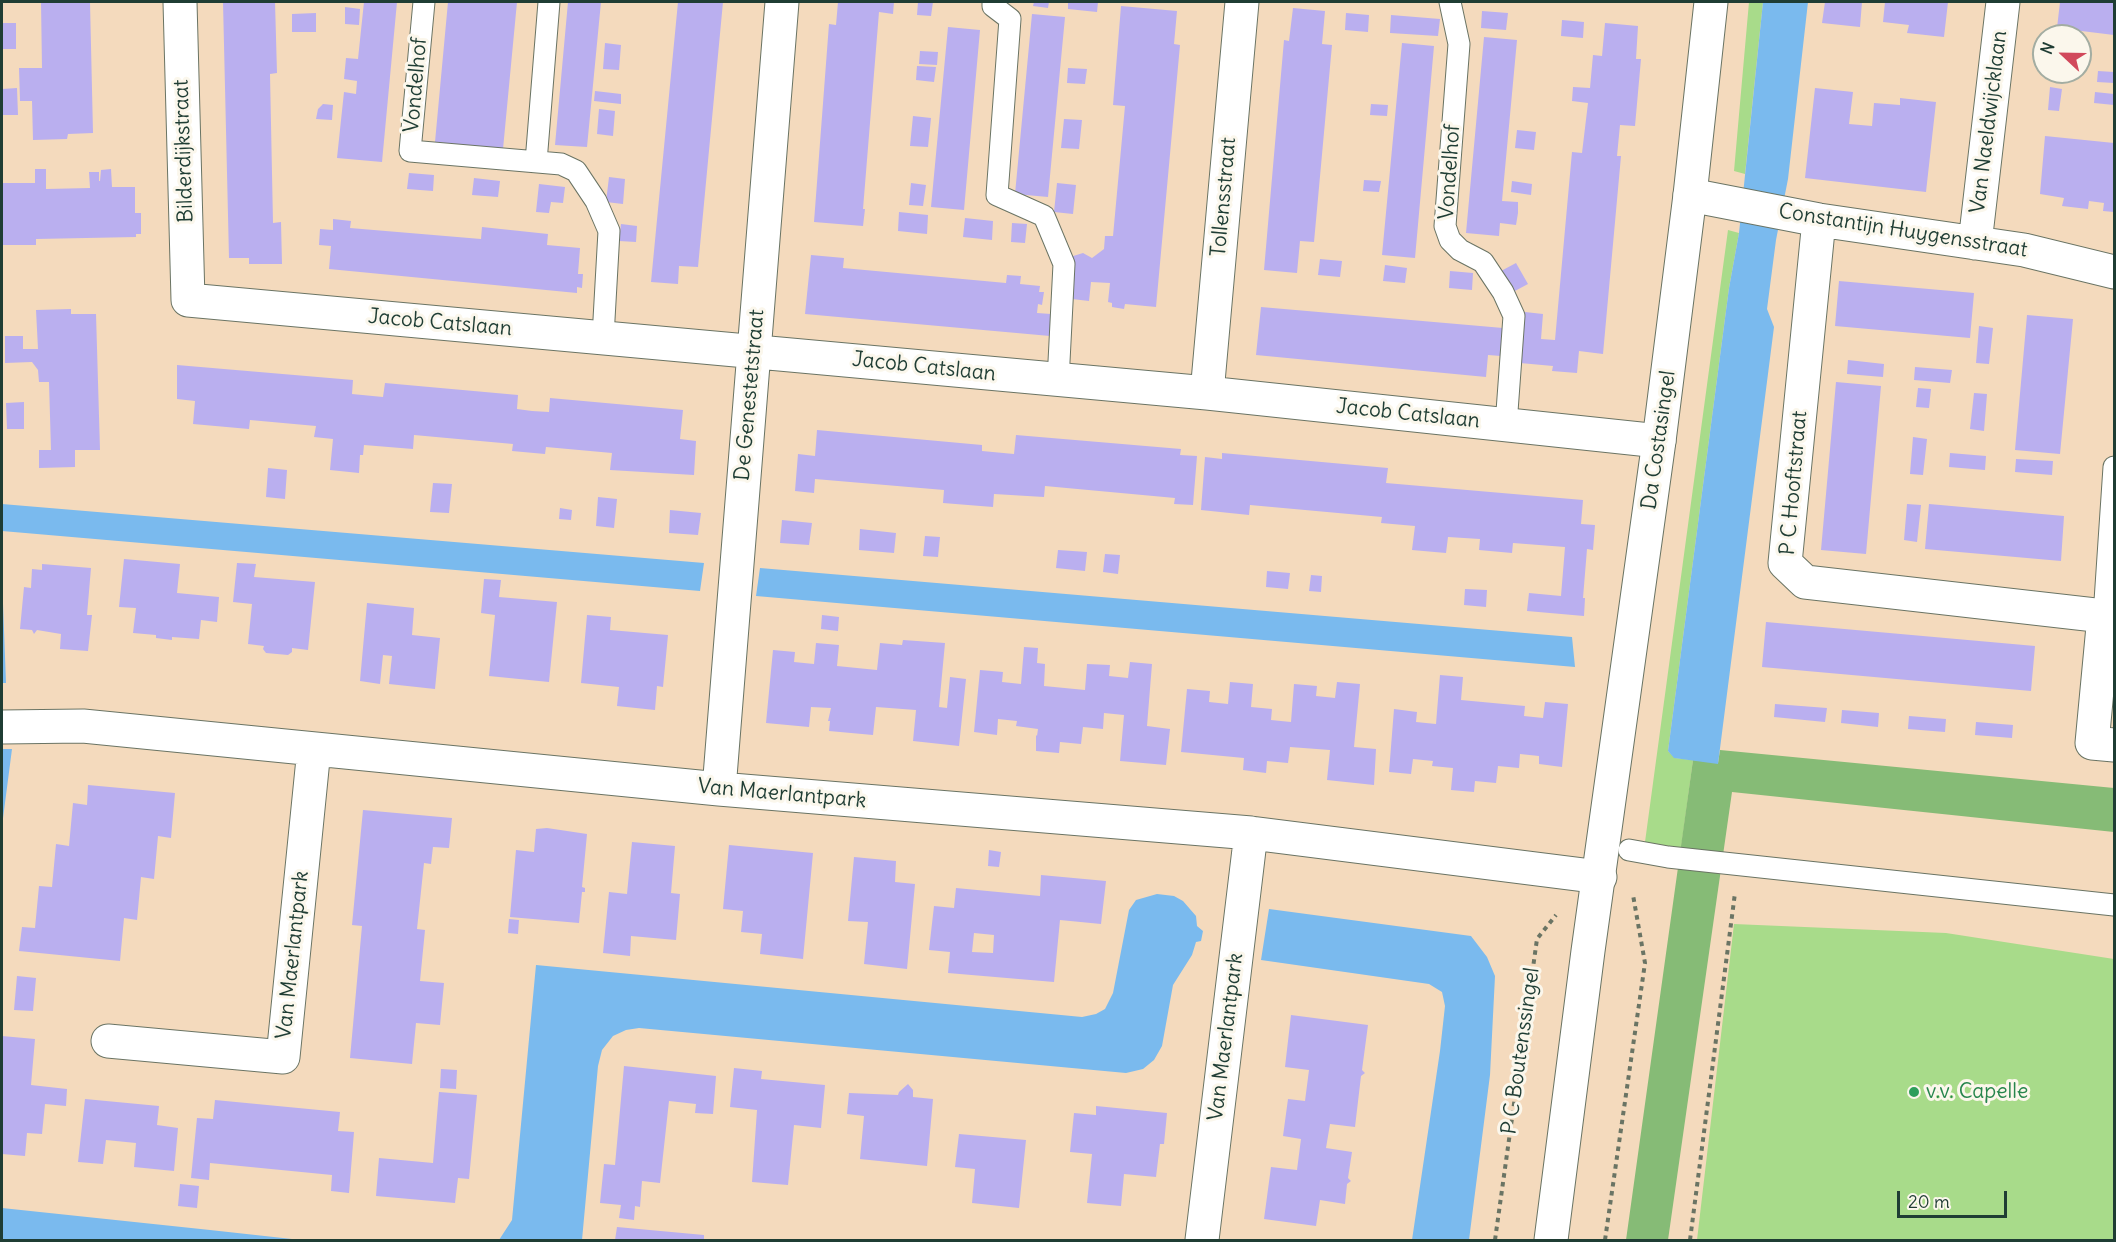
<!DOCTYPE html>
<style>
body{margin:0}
#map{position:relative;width:2116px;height:1242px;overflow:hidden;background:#f4dabd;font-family:Delius,sans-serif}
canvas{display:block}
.frame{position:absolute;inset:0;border:3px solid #1f3d34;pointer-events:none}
.north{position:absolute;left:2032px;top:24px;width:60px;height:60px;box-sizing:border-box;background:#fbf7ec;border:2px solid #a3ada2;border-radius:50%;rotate:292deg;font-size:16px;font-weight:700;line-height:24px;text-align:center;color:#1f3d34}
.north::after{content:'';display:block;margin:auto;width:21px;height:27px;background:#d1495b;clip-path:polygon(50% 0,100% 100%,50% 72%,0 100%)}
.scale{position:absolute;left:1897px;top:1191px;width:110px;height:27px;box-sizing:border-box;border:3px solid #1f3d34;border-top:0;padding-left:8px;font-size:18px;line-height:21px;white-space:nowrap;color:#1f3d34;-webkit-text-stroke:4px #fbf7ec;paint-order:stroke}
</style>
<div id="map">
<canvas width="2116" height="1242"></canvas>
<div class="frame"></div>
<div class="north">N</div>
<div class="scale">20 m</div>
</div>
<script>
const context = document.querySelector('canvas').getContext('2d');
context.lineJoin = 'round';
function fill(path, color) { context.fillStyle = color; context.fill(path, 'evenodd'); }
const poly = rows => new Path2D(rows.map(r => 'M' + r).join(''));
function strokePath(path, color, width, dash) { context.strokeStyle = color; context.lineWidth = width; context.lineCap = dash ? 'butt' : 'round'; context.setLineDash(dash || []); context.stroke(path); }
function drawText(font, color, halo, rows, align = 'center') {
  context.font = font + ' Delius,sans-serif'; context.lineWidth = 6; context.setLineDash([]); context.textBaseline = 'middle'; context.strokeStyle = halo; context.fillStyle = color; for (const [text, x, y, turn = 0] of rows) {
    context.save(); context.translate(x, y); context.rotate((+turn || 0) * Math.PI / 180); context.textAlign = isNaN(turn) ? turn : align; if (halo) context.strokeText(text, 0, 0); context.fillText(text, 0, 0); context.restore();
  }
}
fill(poly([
 [1749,2,1763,2,1745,174,1734,171],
 [1728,230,1739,233,1729,288,1668,751,1675,758,1693,760,1681,848,1645,842],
 [1734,924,1946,933,2114,959,2114,1240,1697,1240]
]), '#a8db8a');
fill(poly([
 [1720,750,2114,788,2114,832,1732,792,1668,1240,1626,1240,1693,760,1718,763]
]), '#86bb76');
fill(poly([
 [1763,2,1808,2,1788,179,1776,240,1767,309,1774,327,1718,764,1674,758,1668,751,1729,288,1739,233],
 [2,504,704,563,700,591,2,531],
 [760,568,1572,637,1575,667,756,596],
 [2,577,6,683,2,683],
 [2,749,12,749,2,826],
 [1157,894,1174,896,1183,901,1196,916,1197,926,1203,931,1201,941,1196,942,1192,955,1173,985,1162,1046,1154,1060,1143,1069,1126,1073,639,1028,626,1030,613,1036,602,1050,598,1066,582,1240,499,1240,512,1220,536,965,1082,1017,1096,1014,1105,1009,1113,993,1129,910,1136,900],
 [1269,909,1471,936,1487,957,1495,976,1490,1075,1469,1240,1412,1240,1440,1051,1445,1006,1442,992,1429,984,1261,960],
 [2,1208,210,1230,301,1240,2,1240]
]), '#7abaee');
fill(poly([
 [41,2,90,2,93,133,68,134,67,139,33,140,32,101,20,101,19,68,42,68],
 [223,2,275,2,277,73,270,74,273,223,281,222,282,264,249,264,249,258,229,258],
 [364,2,397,2,382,162,337,158,344,92,356,94,357,81,344,79,346,58,358,59],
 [448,2,517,2,503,149,435,142],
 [568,2,601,2,587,147,555,145],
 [678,2,723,2,698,267,679,266,678,284,651,282],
 [838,2,894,2,893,14,879,12,863,209,865,209,863,226,814,222,829,24,836,25],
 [918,2,933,2,931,16,917,15],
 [1034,2,1049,2,1048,8,1033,6],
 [1068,2,1098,2,1097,12,1068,9],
 [1825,2,1862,2,1860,27,1822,23],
 [1885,2,1948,2,1944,37,1907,33,1909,25,1883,22],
 [2060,2,2114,2,2114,35,2057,28],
 [1121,6,1177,11,1174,44,1180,45,1156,307,1125,304,1124,309,1112,307,1112,303,1108,302,1110,283,1091,282,1089,301,1072,299,1075,266,1070,257,1083,253,1092,258,1104,249,1105,236,1113,236,1125,106,1113,105],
 [345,7,360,9,359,25,345,24],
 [1293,8,1325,11,1322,44,1332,45,1314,242,1300,241,1297,273,1264,270,1284,40,1289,41],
 [1482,11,1508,13,1506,30,1481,28],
 [316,13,316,32,292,32,292,14],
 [1346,13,1369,15,1368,32,1345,30],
 [1032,14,1065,17,1048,197,1015,194],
 [1391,15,1440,19,1438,36,1390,33],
 [1562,20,1584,22,1583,38,1561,36],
 [2,23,16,23,16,49,2,49],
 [1605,23,1638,26,1636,59,1641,59,1635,126,1620,125,1617,156,1621,156,1603,354,1579,351,1577,373,1552,371,1553,366,1520,363,1525,312,1543,314,1541,339,1555,340,1572,152,1582,153,1588,103,1572,101,1573,87,1590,88,1593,55,1602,56],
 [948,27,980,30,964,210,931,207],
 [1484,37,1517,40,1502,201,1518,202,1518,213,1516,225,1500,223,1499,236,1466,233],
 [605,43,621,45,619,70,603,69],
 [1402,43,1434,46,1415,258,1382,255],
 [920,51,938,52,937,65,919,64],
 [917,66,936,67,934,82,916,80],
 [1068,68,1087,69,1085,84,1067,83],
 [2098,71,2114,72,2114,83,2097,82],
 [2052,72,2063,72,2063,78,2051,77],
 [2050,87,2062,89,2059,111,2048,110],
 [17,88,18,115,2,115,2,89],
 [1815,88,1853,92,1849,124,1872,126,1874,103,1900,105,1900,98,1936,102,1926,192,1805,178],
 [595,91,621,94,621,104,594,101],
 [2095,92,2114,94,2114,105,2094,103],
 [323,104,333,105,332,120,316,119,318,109],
 [1371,104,1388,105,1387,116,1370,115],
 [599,109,615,111,613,136,597,134],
 [913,116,931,118,928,147,910,146],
 [1064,119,1082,120,1079,149,1061,148],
 [1517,130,1536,132,1534,150,1515,148],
 [2045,136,2114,143,2114,212,2103,211,2104,203,2089,201,2088,209,2062,206,2064,198,2040,194],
 [35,169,46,169,46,189,90,188,89,172,99,172,99,181,100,181,101,170,111,169,112,187,135,187,135,213,141,213,141,234,136,234,136,237,36,239,36,245,2,245,2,183,35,183],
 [409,173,434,175,433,191,407,189],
 [609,177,625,179,623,204,606,202],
 [474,178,500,181,498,197,472,195],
 [1364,180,1381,181,1379,192,1363,191],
 [1512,181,1532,184,1531,195,1511,192],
 [911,183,926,185,923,206,909,205],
 [1057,183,1076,185,1073,214,1054,212],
 [539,184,565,187,563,203,551,202,549,213,536,212],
 [899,212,928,215,927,234,898,231],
 [965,218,993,221,992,240,963,237],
 [333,219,351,221,350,228,481,239,482,227,548,234,547,245,580,248,578,274,583,274,582,288,577,287,577,293,329,269,331,246,319,245,320,229,333,230],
 [1012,223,1027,224,1025,243,1011,242],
 [621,224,637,226,636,242,619,241],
 [811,255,844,258,843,268,1006,283,1007,275,1021,276,1020,284,1040,286,1039,292,1044,292,1042,305,1038,304,1037,313,1051,314,1050,336,805,314],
 [1320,259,1342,261,1340,277,1318,275],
 [1516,263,1528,284,1513,292,1501,271],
 [1385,265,1407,268,1405,283,1383,281],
 [1450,271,1473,273,1472,290,1449,288],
 [1839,281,1974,293,1970,338,1835,326],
 [1261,307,1503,328,1501,356,1488,355,1486,377,1256,355],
 [71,309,71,314,96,314,100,450,75,450,75,467,39,468,39,450,51,450,49,382,39,382,38,370,32,362,5,363,5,336,23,336,23,349,38,349,36,310],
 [2027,315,2073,319,2060,454,2015,450],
 [1979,326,1993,328,1989,364,1976,363],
 [1848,360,1884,364,1883,377,1847,374],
 [177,365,353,380,352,394,383,397,385,383,518,395,517,409,532,411,549,412,550,398,683,410,680,439,696,441,694,475,610,470,612,453,546,447,545,454,512,451,513,444,414,435,413,449,364,445,363,455,360,455,359,473,330,470,333,439,314,437,316,426,250,420,249,429,193,424,195,401,177,399],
 [1915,367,1952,370,1950,383,1914,380],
 [1836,382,1881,386,1866,554,1821,550],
 [1918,388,1931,389,1929,408,1916,407],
 [1974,393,1987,394,1984,431,1970,429],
 [24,402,24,429,7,429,6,403],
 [817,430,982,445,982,451,1014,454,1016,435,1181,449,1180,455,1197,456,1193,505,1174,504,1175,498,1045,486,1044,497,994,494,993,507,943,503,944,490,815,479,814,493,795,491,798,454,815,456],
 [1913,437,1927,439,1923,475,1910,474],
 [1222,453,1388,468,1386,483,1583,500,1581,524,1595,525,1593,550,1587,549,1583,598,1585,598,1584,616,1527,611,1529,593,1561,596,1565,547,1513,543,1512,553,1479,550,1480,539,1448,537,1446,553,1412,550,1415,526,1381,523,1382,517,1250,505,1249,515,1201,510,1205,457,1222,459],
 [1950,453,1986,456,1985,470,1949,467],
 [2016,459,2053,461,2052,475,2015,472],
 [268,468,287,470,285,499,266,497],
 [433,483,452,484,449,513,430,512],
 [598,497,617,499,614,528,596,526],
 [1907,504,1921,505,1917,542,1904,540],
 [1929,504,2064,516,2061,561,1925,549],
 [560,508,572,510,571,520,559,519],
 [670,510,701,513,698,535,669,533],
 [782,520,812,523,809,545,780,543],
 [860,529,896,533,894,553,859,550],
 [925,536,940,537,938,557,923,556],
 [1058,550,1087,552,1085,571,1056,568],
 [1105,554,1120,555,1118,574,1103,572],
 [124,559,180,564,177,593,219,597,217,622,201,620,199,639,172,637,172,640,156,638,156,635,133,633,136,608,119,607],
 [237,563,256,564,254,577,315,582,308,650,292,648,292,652,288,655,266,653,263,649,264,646,248,644,252,604,233,602],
 [42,564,91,568,87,615,92,615,88,651,60,649,61,634,37,630,34,634,32,630,20,629,24,587,31,588,32,569,42,570],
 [1267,571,1290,573,1288,589,1266,587],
 [1311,575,1322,576,1321,592,1309,591],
 [484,579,501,580,499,597,557,602,549,682,489,676,495,615,481,613],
 [1465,589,1487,590,1486,607,1464,605],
 [367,603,414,608,412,635,440,638,435,689,389,684,392,656,383,655,380,684,360,681],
 [587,615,611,617,610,630,668,635,663,687,657,686,655,710,617,706,619,687,581,683],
 [822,615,839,617,838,631,821,629],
 [1766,622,2035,646,2031,691,1762,667],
 [903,640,945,643,939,707,947,708,950,677,966,679,959,746,913,741,916,710,876,707,873,735,829,731,830,721,828,721,831,708,811,707,809,727,766,723,773,650,795,652,794,662,814,664,816,643,839,645,837,666,877,670,880,643,902,645],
 [1024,647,1038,648,1037,663,1045,664,1044,686,1085,690,1087,664,1110,665,1109,676,1128,678,1130,662,1152,664,1147,726,1170,729,1166,765,1120,761,1124,715,1104,713,1103,729,1083,727,1081,744,1060,742,1059,753,1036,751,1036,735,1037,736,1038,729,1016,726,1017,721,998,719,997,735,974,732,980,670,1003,672,1002,682,1021,684],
 [1440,675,1463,677,1461,700,1525,706,1524,716,1543,718,1545,702,1568,704,1562,767,1539,764,1539,756,1520,754,1519,768,1498,766,1496,783,1475,781,1474,792,1451,790,1453,768,1432,766,1433,761,1413,759,1411,774,1389,772,1394,709,1417,712,1416,722,1436,724],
 [1230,682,1253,684,1251,707,1272,709,1271,720,1291,722,1294,684,1317,686,1316,696,1335,698,1337,682,1360,684,1354,747,1376,749,1374,785,1327,780,1330,750,1290,747,1288,763,1267,761,1266,773,1243,770,1244,758,1181,752,1187,689,1210,691,1209,702,1228,704],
 [1775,704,1827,708,1825,722,1774,717],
 [1842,710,1879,713,1878,727,1841,723],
 [1909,716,1946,719,1945,732,1908,729],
 [1976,722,2013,725,2012,738,1975,735],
 [88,785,175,793,171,838,158,836,154,879,141,877,137,920,124,918,120,961,19,951,22,927,35,928,39,886,52,887,56,844,69,846,73,803,87,805],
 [363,810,452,818,449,848,433,847,431,864,424,863,417,929,425,930,420,981,444,983,440,1025,416,1023,412,1064,350,1058,362,926,352,925],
 [547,828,587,834,582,887,585,888,585,892,582,892,579,923,510,917,516,850,534,852,536,829],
 [632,842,675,846,671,893,680,894,676,940,631,936,630,956,603,953,609,892,627,894],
 [729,845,813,853,803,959,760,954,762,934,741,932,743,911,723,909],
 [989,850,1001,852,999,867,988,866],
 [854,857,896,861,895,882,915,884,907,969,864,964,868,922,848,921],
 [1041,875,1106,881,1101,924,1060,920,1054,982,948,973,950,952,929,950,934,906,954,908,956,888,1040,896],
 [974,933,994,935,993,953,972,952],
 [509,919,519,920,518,934,508,933],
 [17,976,36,978,33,1011,14,1010],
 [1291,1015,1368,1025,1362,1070,1365,1073,1361,1076,1355,1127,1330,1124,1326,1148,1352,1152,1348,1178,1351,1181,1347,1184,1345,1204,1320,1200,1316,1226,1264,1219,1271,1167,1297,1170,1301,1139,1283,1136,1288,1099,1305,1101,1309,1070,1285,1067],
 [2,1036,35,1039,31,1085,67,1089,66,1106,45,1104,42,1134,27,1133,25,1156,2,1154],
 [624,1066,716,1076,713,1114,695,1113,696,1104,669,1101,660,1183,642,1181,640,1207,635,1206,634,1220,619,1218,621,1205,600,1203,604,1164,615,1165],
 [734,1068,762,1071,761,1079,825,1085,821,1128,794,1125,788,1185,752,1182,757,1110,730,1107],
 [441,1069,457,1070,456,1089,440,1088],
 [908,1084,913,1090,913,1097,933,1099,927,1166,860,1159,864,1116,847,1114,849,1093,898,1095,899,1092],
 [439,1092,477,1095,469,1179,458,1178,455,1203,376,1196,379,1158,433,1163],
 [85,1099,159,1106,157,1125,178,1128,174,1171,134,1167,136,1143,106,1140,103,1164,78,1162],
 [215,1100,340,1112,338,1131,354,1132,349,1193,331,1191,332,1175,210,1163,209,1180,191,1178,197,1118,213,1119],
 [1096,1106,1167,1113,1164,1144,1160,1144,1156,1177,1124,1174,1121,1206,1087,1203,1092,1154,1070,1152,1074,1113,1096,1115],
 [959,1134,1026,1140,1019,1208,972,1203,975,1169,955,1167],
 [180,1184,199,1186,197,1208,178,1206],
 [617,1227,704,1235,704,1240,615,1240]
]), '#baafef');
const service = poly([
 [424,2,410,151,561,164,576,171,596,201,609,231,603,337],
 [993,2,993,6,1010,19,997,195,1044,216,1064,264,1058,381],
 [1450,2,1459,44,1445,226,1450,240,1460,250,1483,262,1503,292,1514,316,1506,425],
 [536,162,549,2],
 [2104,616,2114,467],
 [1629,850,1668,857,2114,905]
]);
const minor = poly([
 [180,2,188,300,1207,393,1659,441],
 [1690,195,1819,220,2024,250,2114,272],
 [1819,220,1785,563,1805,582,2104,616,2092,743,2114,745],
 [1975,243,2003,2],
 [1207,393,1242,2],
 [2,727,83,726,719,789,1251,833,1600,877],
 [719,789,782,2],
 [108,1041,283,1057,314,749],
 [1202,1240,1251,833]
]);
const tertiary = poly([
 [1551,1240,1588,951,1659,441,1690,195,1711,2]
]);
strokePath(service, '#6a7464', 23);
strokePath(minor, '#6a7464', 35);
strokePath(tertiary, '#6a7464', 35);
strokePath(poly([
 [1495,1240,1537,939,1556,915],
 [1605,1240,1645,963,1633,895],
 [1690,1240,1735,893]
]), '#6a7464', 4, [4.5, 4.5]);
strokePath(service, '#fff', 21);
strokePath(minor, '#fff', 33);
strokePath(tertiary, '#fff', 33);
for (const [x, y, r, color] of [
 [1914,1092,6,"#2e9e5b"]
]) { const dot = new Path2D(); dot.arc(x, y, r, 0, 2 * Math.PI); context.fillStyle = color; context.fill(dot); strokePath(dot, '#fbf7ec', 2); }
drawText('21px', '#1f3d34', '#fbf7ec', [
 ["Vondelhof",416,85,-85],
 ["Van Naeldwijcklaan",1989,122,-83],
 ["Bilderdijkstraat",184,151,-92],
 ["Vondelhof",1450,172,-86],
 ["Tollensstraat",1224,197,-85],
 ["Constantijn Huygensstraat",1903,231,9],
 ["Jacob Catslaan",440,323,5],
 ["Jacob Catslaan",924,367,6],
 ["De Genestetstraat",750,395,-85],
 ["Jacob Catslaan",1408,414,6],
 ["Da Costasingel",1659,440,-82],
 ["P C Hooftstraat",1794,483,-85],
 ["Van Maerlantpark",782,794,5],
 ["Van Maerlantpark",293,955,-84],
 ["Van Maerlantpark",1226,1037,-83],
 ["P C Boutenssingel",1521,1051,-82]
]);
drawText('21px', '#27864d', '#fbf7ec', [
 ["v.v. Capelle",1926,1092]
], 'left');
</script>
